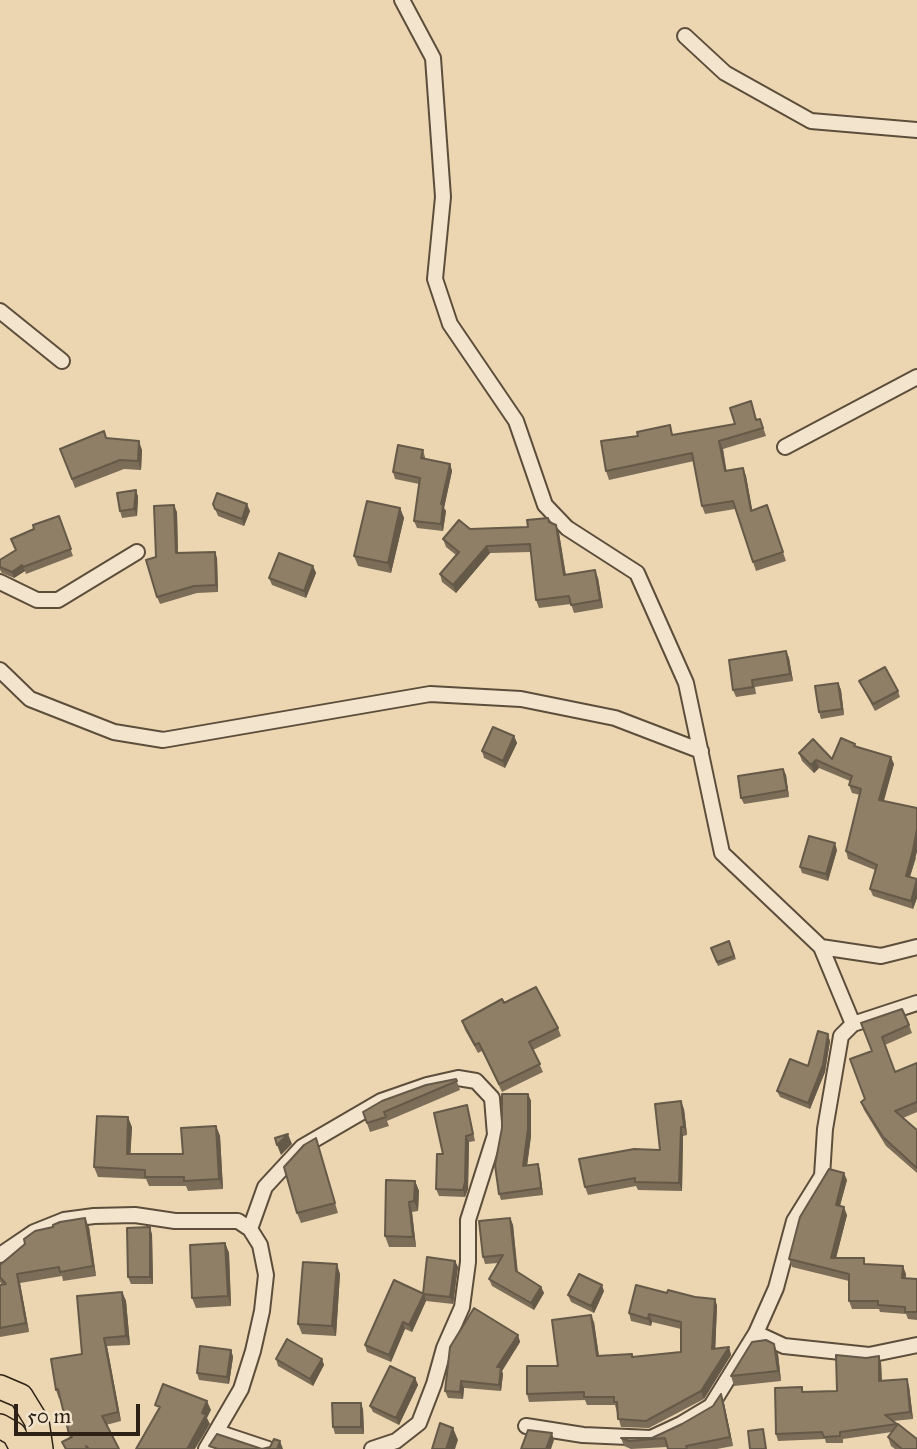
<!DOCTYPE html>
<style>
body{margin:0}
#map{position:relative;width:917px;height:1449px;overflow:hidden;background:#ecd6b2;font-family:"IM FELL Great Primer",serif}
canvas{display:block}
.scale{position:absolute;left:14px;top:1404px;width:126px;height:32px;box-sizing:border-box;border:4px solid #2d2115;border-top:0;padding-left:9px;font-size:21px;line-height:24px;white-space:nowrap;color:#2d2115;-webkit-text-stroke:5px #f3e4cd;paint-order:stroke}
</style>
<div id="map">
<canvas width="917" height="1449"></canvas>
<div class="scale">50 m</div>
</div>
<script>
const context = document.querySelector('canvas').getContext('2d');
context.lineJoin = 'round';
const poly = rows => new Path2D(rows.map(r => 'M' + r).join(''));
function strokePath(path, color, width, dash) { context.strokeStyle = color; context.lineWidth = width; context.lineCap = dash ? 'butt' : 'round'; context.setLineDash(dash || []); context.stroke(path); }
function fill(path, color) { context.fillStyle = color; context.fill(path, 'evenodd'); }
const street = poly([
 [402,0,433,58,443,197,435,279,450,324,516,421,545,505,567,528,637,573,686,683,722,853,821,947,881,956,917,947],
 [685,36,725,73,811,121,917,130],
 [0,311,62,361],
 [785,447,917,377],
 [0,582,37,600,58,600,137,552],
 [0,670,30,699,114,732,163,740,430,694,521,699,615,718,701,751],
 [821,947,853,1024],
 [250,1229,265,1187,302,1147,381,1101,427,1085,458,1078,476,1081,492,1098,495,1135,468,1220,468,1262,462,1307,444,1348,434,1384,419,1423,396,1441,372,1449],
 [0,1255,34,1232,64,1220,94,1216,135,1215,175,1221,238,1221,250,1229,260,1245,266,1275,262,1311,253,1351,241,1389,206,1449],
 [756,1333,784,1346,869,1355,917,1345],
 [526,1426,583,1435,651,1438,681,1424,711,1406,756,1333,776,1288,794,1221,822,1176,825,1129,841,1036,853,1024,917,1003],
 [217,1432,268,1449]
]);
const primary = poly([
 [0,1387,21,1396,37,1422,41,1449],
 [0,1426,14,1434,22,1449]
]);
strokePath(street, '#5d4e3c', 18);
strokePath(primary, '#2d2115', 26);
strokePath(street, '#f3e4cd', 14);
strokePath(primary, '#ecd6b2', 23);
fill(poly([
 [757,420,763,427,766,436,723,449,726,471,743,468,746,476,752,510,767,505,786,561,756,571,735,509,705,514,702,506,694,461,609,480,606,471,673,435],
 [106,438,142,450,141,470,124,469,75,488,60,449],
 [423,450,425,457,425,459,450,464,452,471,444,508,446,511,443,531,417,528,414,521,419,484,395,479,393,472],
 [136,490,138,497,137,516,122,518,120,511],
 [213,504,250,511,244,526,218,516],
 [400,508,404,518,391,573,358,566,354,556],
 [177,512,178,553,217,558,218,592,197,593,160,604,157,597,156,557],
 [59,516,73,556,26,574,25,571,14,578,2,573,0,570,0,560,15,550,34,529],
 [548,518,550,522,559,533,566,575,598,578,603,608,574,613,571,604,539,608,536,600,531,552,490,553,456,593,442,582,440,574,456,555,446,547,443,539,470,529,528,527],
 [313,566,316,573,306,598,272,585,269,578],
 [786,651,789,658,793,681,755,687,756,694,736,697,733,690],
 [859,681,898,691,900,697,875,711,862,687],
 [838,683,841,690,844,715,821,719,819,712],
 [514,736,517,743,505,768,484,758,482,751],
 [856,747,894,764,883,801,916,858,910,877,917,879,917,898,913,909,873,896,870,889,875,870,848,859,846,851,860,795,852,793,849,785,850,781,819,768,814,773,802,761,799,753,832,759],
 [783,769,786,775,789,797,744,804,741,798],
 [837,850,828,881,802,873,800,867],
 [729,941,736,959,718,966,711,948],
 [504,1003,558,1028,561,1036,533,1050,543,1072,502,1092,482,1051,478,1053,465,1030,462,1021],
 [861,1023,909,1025,912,1033,885,1045,895,1072,917,1063,917,1112,903,1118,917,1130,917,1173,886,1146,864,1110,861,1102,865,1099,872,1051],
 [830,1041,825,1072,810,1109,780,1097,777,1091,808,1066],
 [456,1079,460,1090,387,1121,389,1126,370,1132,363,1112],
 [528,1094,531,1101,531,1136,527,1166,538,1164,540,1171,543,1195,501,1200,499,1194],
 [684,1109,687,1135,683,1136,682,1191,638,1190,636,1186,588,1195,585,1187,660,1150],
 [469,1112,475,1141,469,1142,468,1189,465,1197,439,1196,436,1189,443,1154],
 [216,1126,220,1136,223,1189,188,1191,186,1186,149,1186,146,1179,98,1177,94,1167,132,1127,130,1154,183,1154],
 [316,1138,338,1213,301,1223,297,1213],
 [847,1180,840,1206,847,1215,836,1258,866,1264,906,1274,905,1278,917,1279,917,1320,908,1319,906,1314,880,1312,879,1309,852,1309,849,1301,849,1281,792,1267,789,1259],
 [415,1181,419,1191,418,1211,412,1212,416,1247,389,1247,385,1236],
 [510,1218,513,1225,518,1273,541,1287,544,1293,534,1310,492,1286,489,1279,499,1263,485,1264,483,1257],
 [53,1227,89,1227,96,1276,63,1281,62,1276,20,1283,29,1332,0,1337,0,1285,2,1285,0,1282,0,1265],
 [152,1234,153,1284,131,1284,128,1277],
 [225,1243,229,1253,231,1306,196,1308,192,1298],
 [455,1261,458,1267,453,1304,426,1301,412,1332,405,1329,391,1362,367,1352,365,1345,423,1294],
 [340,1274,336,1336,302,1334,298,1324],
 [604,1291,594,1313,571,1302,568,1295],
 [122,1292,126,1301,130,1345,107,1346,121,1421,106,1425,119,1449,65,1449,62,1442,70,1438,60,1398,59,1399,56,1390,82,1354],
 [667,1293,715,1299,717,1306,715,1349,729,1347,731,1355,704,1399,649,1428,621,1427,615,1405,587,1405,585,1400,529,1402,527,1394,558,1366,594,1322,599,1356,632,1354,633,1357,681,1352,681,1329,652,1322,651,1326,631,1321,629,1313],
 [518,1335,520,1342,502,1371,503,1374,501,1391,464,1388,463,1399,448,1398,445,1391],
 [231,1350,233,1357,229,1384,199,1380,197,1373],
 [778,1354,781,1381,734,1386,731,1376],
 [276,1359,322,1359,324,1365,313,1386,278,1366],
 [881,1362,882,1381,909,1386,913,1419,893,1421,897,1424,917,1449,895,1449,891,1446,888,1437,892,1432,843,1439,843,1443,826,1443,825,1439,778,1441,776,1434,802,1387,803,1392,837,1391],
 [415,1378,418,1385,399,1425,373,1412,370,1406],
 [721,1394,724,1403,733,1446,717,1449,668,1449,667,1447,631,1449,624,1446,621,1438,652,1438,682,1424,713,1406],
 [363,1409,364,1434,335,1434,333,1427]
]), '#7c6d59');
fill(poly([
 [139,441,142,450,141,470,138,461],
 [719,441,723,449,728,479,725,471],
 [450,464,452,471,444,508,446,511,443,531,441,524,441,504],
 [743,468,746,476,754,519,751,511],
 [136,490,138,497,137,516,134,509],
 [247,504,250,511,244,526,242,519],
 [174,505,177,512,178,560,176,553],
 [400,508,404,518,391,573,388,563],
 [556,525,559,533,567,583,564,575],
 [487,546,490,553,456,593,453,585],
 [215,552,217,558,218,592,216,585],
 [22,565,25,571,14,578,12,572],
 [313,566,316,573,306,598,304,591],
 [595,570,598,578,603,608,600,600],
 [786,651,789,658,793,681,790,674],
 [838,683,841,690,844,715,842,709],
 [514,736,517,743,505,768,503,761],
 [891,757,894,764,882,808,879,800],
 [816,760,819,768,814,773,811,765],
 [783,769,786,775,789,797,787,790],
 [917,829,917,852,908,883,906,876],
 [835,843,837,850,828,881,826,874],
 [917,882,917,898,913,909,911,901],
 [828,1034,830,1041,825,1072,810,1109,808,1103],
 [528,1094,531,1101,531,1136,526,1173,523,1166],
 [681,1101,684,1109,687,1135,684,1127],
 [128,1117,132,1127,130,1164,127,1154],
 [216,1126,220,1136,223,1189,219,1179],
 [681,1127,683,1136,682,1191,679,1183],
 [288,1134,292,1144,281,1155,277,1145],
 [466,1136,469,1142,468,1189,465,1197,463,1190],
 [538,1164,540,1171,543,1195,541,1188],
 [844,1173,847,1180,838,1212,836,1205],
 [415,1181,419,1191,418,1211,414,1201],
 [409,1202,412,1212,416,1247,413,1237],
 [844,1207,847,1215,834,1266,831,1258],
 [85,1218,89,1227,96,1276,93,1266],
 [510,1218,513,1225,518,1278,516,1271],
 [150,1227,152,1234,153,1284,150,1277],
 [225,1243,229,1253,231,1306,228,1296],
 [455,1261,458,1267,453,1304,450,1297],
 [337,1264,340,1274,336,1336,332,1326],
 [903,1266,906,1274,905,1286,902,1278],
 [17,1274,20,1283,29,1332,26,1323],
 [602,1285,604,1291,594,1313,591,1306],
 [541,1287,544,1293,534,1310,531,1303],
 [122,1292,126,1301,130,1345,126,1336],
 [424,1294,426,1301,412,1332,409,1325],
 [715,1299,717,1306,715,1357,712,1349],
 [649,1314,652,1322,651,1326,648,1319],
 [591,1315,594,1322,600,1364,597,1356],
 [403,1322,405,1329,391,1362,389,1355],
 [518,1335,520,1342,502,1371,503,1374,501,1391,499,1385,497,1367],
 [104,1338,107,1346,121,1421,118,1412],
 [774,1344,778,1354,781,1381,778,1371],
 [729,1347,731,1355,704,1399,701,1391],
 [231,1350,233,1357,229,1384,227,1377],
 [879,1356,881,1362,882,1388,879,1381],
 [322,1359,324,1365,313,1386,310,1379],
 [415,1378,418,1385,399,1425,396,1418],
 [907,1379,909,1386,913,1419,910,1412],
 [461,1381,464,1388,463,1399,460,1392],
 [721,1394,724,1403,733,1446,730,1437],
 [207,1401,211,1410,207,1418,210,1424,195,1449,187,1449],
 [361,1403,363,1409,364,1434,361,1427],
 [453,1428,458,1440,455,1449,446,1449],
 [552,1433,554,1440,551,1449,546,1449],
 [280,1441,283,1449,277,1449]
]), '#655948');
const building = poly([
 [751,401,756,420,760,419,763,428,719,441,725,471,743,468,751,511,767,505,783,552,753,562,733,501,702,506,692,453,606,471,601,441,638,436,637,432,670,425,672,435,735,424,730,408,751,401],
 [104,431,106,438,139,441,138,461,120,460,72,479,60,449,104,431],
 [398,445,423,450,421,458,450,464,441,504,443,504,441,524,414,521,420,478,393,472,398,445],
 [136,490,134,509,120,511,117,493,136,490],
 [217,493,247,504,242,519,215,509,213,504,217,493],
 [367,501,400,508,388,563,354,556,367,501],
 [174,505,176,553,215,552,216,585,194,586,157,597,146,560,156,557,154,506,174,505],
 [59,516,71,549,23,567,22,565,12,572,0,567,0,560,16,550,11,539,34,529,33,525,59,516],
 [548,518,549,522,556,525,564,575,595,570,600,600,571,605,569,596,536,600,530,544,487,546,453,585,440,574,459,552,443,539,459,520,470,529,528,527,527,520,548,518],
 [279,553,313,566,304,591,269,578,279,553],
 [786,651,790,674,752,680,753,687,733,690,729,660,786,651],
 [885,667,898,691,873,704,859,681,885,667],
 [838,683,842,709,819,712,815,686,838,683],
 [493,727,514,736,503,761,482,751,493,727],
 [841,738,855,744,854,746,891,757,879,800,917,808,917,829,913,850,906,876,917,879,911,901,870,889,877,865,846,851,861,789,849,785,852,776,816,760,811,765,799,753,813,739,832,759,841,738],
 [783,769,787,790,741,798,738,776,783,769],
 [809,836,835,843,826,874,800,867,809,836],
 [729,941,734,956,717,962,711,948,729,941],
 [536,987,558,1028,529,1042,540,1064,499,1084,479,1043,475,1045,462,1021,502,999,504,1003,536,987],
 [902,1009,909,1025,882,1037,895,1072,917,1063,917,1102,895,1111,917,1130,917,1168,883,1137,861,1102,865,1099,850,1059,872,1051,861,1023,902,1009],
 [818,1031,828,1034,823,1065,808,1103,777,1091,790,1059,808,1066,818,1031],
 [456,1079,457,1081,384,1112,386,1117,367,1123,363,1112,382,1101,426,1085,456,1079],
 [502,1094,528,1094,528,1129,523,1166,538,1164,541,1188,499,1194,495,1165,502,1128,502,1094],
 [681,1101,684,1127,681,1127,679,1183,635,1182,635,1178,585,1187,579,1159,634,1149,660,1150,655,1104,681,1101],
 [467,1105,473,1134,466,1136,465,1182,463,1190,436,1189,437,1154,443,1154,434,1113,467,1105],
 [97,1116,128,1117,127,1154,183,1154,181,1128,216,1126,219,1179,184,1181,184,1177,145,1177,145,1170,94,1167,97,1116],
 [288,1134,277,1145,275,1138,288,1134],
 [316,1138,335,1203,297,1213,284,1167,304,1145,316,1138],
 [829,1169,844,1173,836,1205,844,1207,831,1258,864,1258,864,1264,903,1266,902,1278,917,1279,917,1312,905,1312,905,1307,878,1305,878,1301,849,1301,849,1274,789,1259,800,1217,829,1169],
 [386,1180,415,1181,414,1201,409,1202,413,1237,385,1236,386,1180],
 [85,1218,93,1266,60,1272,59,1267,17,1274,26,1323,0,1328,0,1285,6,1284,0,1277,0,1265,25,1244,24,1239,35,1231,53,1227,53,1225,60,1222,85,1218],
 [510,1218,516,1271,541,1287,531,1303,489,1279,503,1255,483,1257,479,1221,510,1218],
 [150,1227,150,1277,128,1277,127,1228,150,1227],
 [225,1243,228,1296,192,1298,190,1245,225,1243],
 [427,1257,455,1261,450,1297,423,1294,427,1257],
 [303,1262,337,1264,332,1326,298,1324,303,1262],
 [579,1274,602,1285,591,1306,568,1295,579,1274],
 [394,1280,424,1294,409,1325,403,1322,389,1355,365,1345,394,1280],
 [636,1285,667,1293,668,1290,695,1297,715,1299,712,1349,729,1347,701,1391,646,1421,618,1419,617,1402,614,1402,614,1397,584,1397,584,1392,527,1394,527,1366,558,1366,552,1320,591,1315,597,1356,632,1354,632,1357,681,1352,681,1322,649,1314,648,1319,629,1313,636,1285],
 [122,1292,126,1336,104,1338,118,1412,102,1416,119,1449,89,1449,86,1446,87,1449,66,1449,62,1442,72,1437,69,1434,58,1389,56,1390,51,1359,82,1354,77,1296,122,1292],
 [474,1308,518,1335,497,1367,501,1367,499,1385,461,1381,460,1392,445,1391,450,1347,474,1308],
 [287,1339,322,1359,310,1379,276,1359,287,1339],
 [766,1340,774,1344,778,1371,731,1376,752,1342,766,1340],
 [200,1346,231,1350,227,1377,197,1373,200,1346],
 [836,1355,866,1358,879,1356,879,1381,907,1379,910,1412,885,1415,897,1424,840,1432,840,1436,824,1437,822,1432,776,1434,775,1388,802,1387,802,1392,837,1391,836,1355],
 [390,1366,415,1378,396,1418,370,1406,390,1366],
 [163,1384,207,1401,202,1413,206,1415,187,1449,136,1449,160,1407,155,1405,163,1384],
 [721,1394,730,1437,686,1446,687,1449,668,1449,665,1438,629,1441,621,1438,652,1438,682,1424,713,1406,721,1394],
 [332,1403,361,1403,361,1427,333,1427,332,1403],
 [440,1423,453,1428,446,1449,432,1449,440,1423],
 [898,1424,917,1439,917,1449,902,1449,888,1437,898,1424],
 [763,1429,766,1449,750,1449,748,1431,763,1429],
 [528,1430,552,1433,546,1449,521,1449,528,1430],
 [217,1434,262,1449,270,1447,274,1439,280,1441,277,1449,218,1449,209,1446,217,1434]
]);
fill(building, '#907f67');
strokePath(building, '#655948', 2);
</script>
